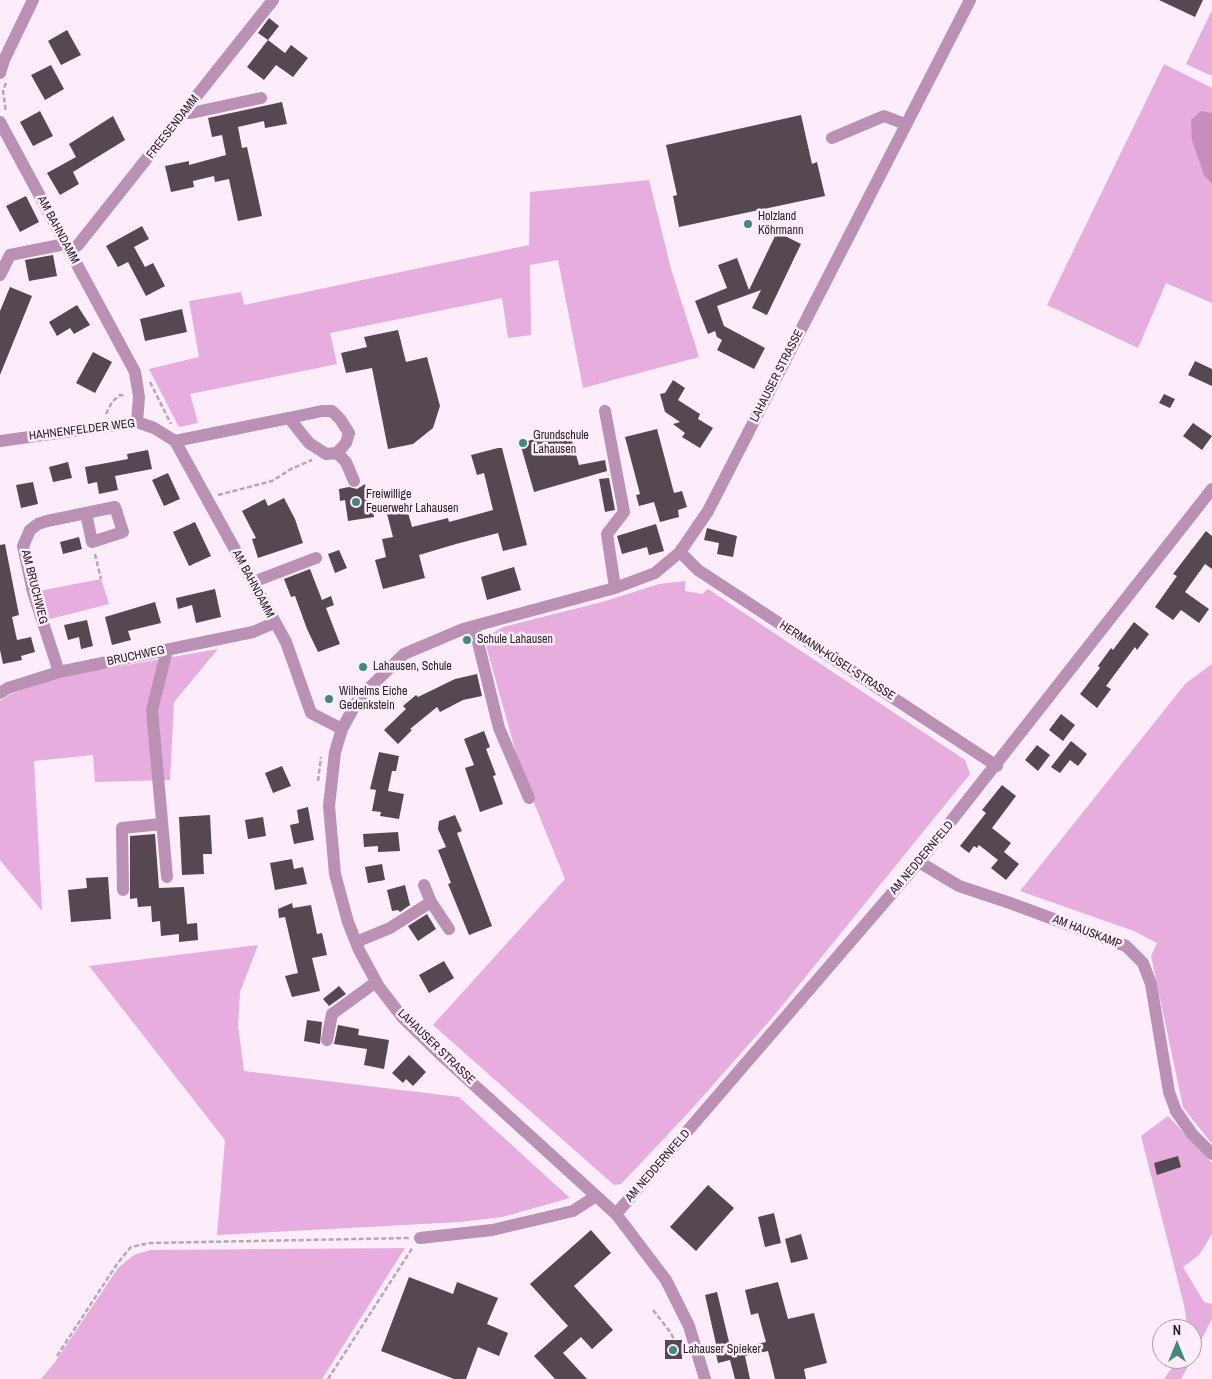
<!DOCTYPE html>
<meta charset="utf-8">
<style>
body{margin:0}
#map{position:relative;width:1212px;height:1379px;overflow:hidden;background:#fdedfa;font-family:"Archivo Narrow",sans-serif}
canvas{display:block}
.north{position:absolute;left:1152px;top:1319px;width:50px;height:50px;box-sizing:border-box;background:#fdedfa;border:1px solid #a89da6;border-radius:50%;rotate:0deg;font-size:14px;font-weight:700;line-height:20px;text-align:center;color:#292428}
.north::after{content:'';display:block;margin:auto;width:18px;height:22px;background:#43887c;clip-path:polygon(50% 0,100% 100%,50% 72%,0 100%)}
</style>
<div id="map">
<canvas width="1212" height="1379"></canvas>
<div class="north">N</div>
</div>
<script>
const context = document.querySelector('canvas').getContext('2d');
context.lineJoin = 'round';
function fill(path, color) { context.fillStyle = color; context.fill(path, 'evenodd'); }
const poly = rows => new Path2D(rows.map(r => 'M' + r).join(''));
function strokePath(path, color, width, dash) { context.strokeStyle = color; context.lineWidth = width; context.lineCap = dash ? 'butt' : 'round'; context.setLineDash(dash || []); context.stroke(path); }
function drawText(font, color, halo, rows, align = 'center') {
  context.font = font + ' "Archivo Narrow",sans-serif'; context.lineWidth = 5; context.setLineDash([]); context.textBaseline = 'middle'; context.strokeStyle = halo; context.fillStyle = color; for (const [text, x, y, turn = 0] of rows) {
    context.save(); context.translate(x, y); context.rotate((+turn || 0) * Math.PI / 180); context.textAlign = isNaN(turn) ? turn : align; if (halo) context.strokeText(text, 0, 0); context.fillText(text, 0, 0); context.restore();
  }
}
fill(poly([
 [1212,10,1212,76,1186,64],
 [1164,64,1212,88,1212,303,1166,283,1138,348,1047,305],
 [649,180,671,269,699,357,583,388,558,260,530,265,531,335,508,338,502,298,330,333,337,364,190,394,198,423,179,427,149,369,199,357,189,301,241,292,244,305,529,245,530,192],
 [101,579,109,604,42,621,34,592],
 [685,581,685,591,702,594,708,589,965,760,970,774,772,1018,689,1112,621,1184,614,1185,433,1025,565,879,521,771,484,638,503,627,602,602,659,584],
 [218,649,174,702,170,780,95,782,93,755,34,761,42,911,0,860,0,701,9,695,58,677],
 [1212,664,1212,1144,1183,1107,1151,956,1157,943,1134,931,1020,891,1186,683],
 [258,945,240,992,238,1026,244,1071,459,1097,570,1198,502,1217,460,1222,217,1235,225,1140,89,966],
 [1168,1116,1212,1163,1212,1234,1199,1255,1183,1267,1204,1302,1212,1304,1212,1319,1192,1358,1192,1329,1188,1329,1184,1305,1141,1136],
 [405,1248,322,1379,41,1379,55,1362,118,1268,134,1255,150,1250],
 [1178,1359,1192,1359,1181,1379,1164,1379]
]), '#e6adde');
fill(poly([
 [1201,111,1212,113,1212,184,1204,175,1192,140,1191,120]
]), '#c88cbf');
fill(poly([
 [1159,0,1203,0,1195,17],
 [269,18,279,26,268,40,258,33],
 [67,30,81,55,61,65,48,41],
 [268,40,285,53,291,45,308,58,293,77,276,65,264,80,247,67],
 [51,65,64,89,45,100,31,75],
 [282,102,287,124,265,128,264,121,238,127,242,148,247,147,262,216,238,221,229,179,215,182,214,176,193,181,194,187,171,192,165,166,189,161,189,165,226,155,222,135,212,137,208,118],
 [40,111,53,136,33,146,20,122],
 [801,115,812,164,817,162,825,196,679,227,673,196,677,195,666,145],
 [113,116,125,140,73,172,79,184,60,195,47,173,76,157,69,144],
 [26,196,39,222,20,232,6,206],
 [142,226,149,239,134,247,145,267,153,263,165,286,146,296,128,262,118,267,106,246],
 [777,232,801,244,767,315,752,308,761,290,717,306,724,326,765,348,754,369,717,350,722,340,717,337,715,331,708,334,695,301,727,288,718,265,737,258,749,290],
 [53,255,57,276,29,281,25,260],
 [10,287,32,296,0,375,0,311],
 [77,305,90,325,74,334,70,328,57,336,49,322],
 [182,309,187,332,145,341,140,319],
 [398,330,406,362,427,357,440,406,433,428,413,444,388,449,372,368,346,373,341,353,367,347,364,337],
 [93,352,112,362,95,393,76,383],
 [1195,361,1212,369,1212,386,1188,375],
 [673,380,685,388,678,400,700,414,698,419,713,428,700,448,682,437,685,433,673,424,680,422,665,412,660,394,665,393],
 [1164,394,1175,399,1170,408,1159,403],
 [1193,423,1212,436,1202,450,1183,436],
 [657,429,674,493,682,491,687,507,678,510,679,517,660,522,654,502,639,506,636,495,640,494,625,437],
 [569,430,579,465,605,460,607,471,534,492,520,443],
 [498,448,502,448,527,545,503,551,498,533,456,544,419,555,425,578,383,589,375,560,386,557,382,539,393,537,387,514,407,509,412,527,448,518,449,522,493,510,484,473,477,475,471,455],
 [148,450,152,469,115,476,118,490,99,494,97,482,88,484,85,467,128,459,127,454],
 [68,462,72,478,53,482,49,467],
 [168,473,180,499,164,506,152,480],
 [609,478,615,510,605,512,599,479],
 [33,482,38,504,21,508,16,485],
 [365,484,368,504,372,503,374,517,348,521,345,500,340,501,339,489,349,487,357,489],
 [284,498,295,519,303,543,258,558,252,539,256,538,242,511,265,499,268,506],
 [195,522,211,556,189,566,173,532],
 [656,524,664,551,649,555,647,547,622,554,617,536],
 [707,528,737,536,733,557,717,554,719,543,704,540],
 [1206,531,1212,536,1212,569,1205,564,1185,592,1209,609,1199,623,1181,610,1173,620,1155,607,1177,576,1173,574],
 [79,537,82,549,63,554,60,542],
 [5,544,19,615,12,617,17,640,31,637,35,652,21,656,22,660,3,664,0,650,0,545],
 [339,550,347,568,335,573,328,554],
 [514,567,521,590,487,600,481,577],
 [310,569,322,600,331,596,334,605,326,608,340,644,318,652,307,629,295,596,291,597,284,579],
 [215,589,221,617,196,623,192,605,178,609,176,598],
 [155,602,161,623,128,631,131,640,112,645,105,617],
 [87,620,93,646,81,649,79,637,68,640,64,625],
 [1134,622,1149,634,1137,650,1135,647,1106,686,1111,689,1097,708,1080,694,1100,668,1098,666,1111,648,1113,650],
 [477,674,482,696,463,700,440,712,437,707,410,729,412,730,398,744,384,730,406,709,403,706,416,695,418,697,455,679],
 [1061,714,1075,725,1063,741,1049,730],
 [484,731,490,747,486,749,496,775,493,776,503,804,480,812,465,768,474,765,464,739],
 [1071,741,1087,754,1078,766,1070,760,1060,773,1051,767],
 [1037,745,1050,755,1038,771,1025,760],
 [379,752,399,756,396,771,392,771,388,791,404,794,399,819,380,816,381,812,372,811,376,790,370,789],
 [282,766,291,786,273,793,265,773],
 [1002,785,1016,796,992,828,1011,843,1004,852,1019,864,1006,880,991,868,998,860,979,845,977,848,974,846,969,853,960,846,986,813,982,810],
 [308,807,314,840,294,844,290,825,299,823,297,810],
 [210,815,212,854,203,854,204,874,182,875,179,817],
 [455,815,462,831,457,833,492,926,469,935,448,884,451,883,438,850,446,847,438,829,439,821],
 [263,817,266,836,248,839,245,820],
 [398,832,400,851,378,852,378,846,364,847,363,834],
 [155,834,159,888,184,887,187,924,197,923,198,940,179,942,179,934,161,936,160,921,152,922,151,906,138,907,137,898,130,899,130,836],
 [292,859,294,869,303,867,307,884,275,890,270,863],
 [382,864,385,880,368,883,365,867],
 [108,877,111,919,71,922,68,890,87,888,86,878],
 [405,885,410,905,400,912,398,910,392,911,387,890],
 [292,903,293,908,311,905,317,934,322,933,327,955,312,958,320,991,292,997,285,976,298,973,285,917,279,918,278,909],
 [427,914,436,929,418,941,408,926],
 [444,961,454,978,429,993,419,975],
 [339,986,346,994,329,1006,323,999],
 [307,1020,322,1022,320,1044,304,1041],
 [338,1025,359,1029,358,1035,389,1040,384,1069,364,1065,367,1049,334,1044],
 [409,1055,426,1072,413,1086,406,1079,403,1083,392,1073],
 [1178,1156,1181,1167,1157,1175,1154,1163],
 [708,1185,734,1208,696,1251,670,1227],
 [774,1213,781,1243,765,1247,758,1217],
 [591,1230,611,1253,574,1286,613,1330,592,1349,581,1337,563,1353,587,1379,555,1379,534,1356,568,1326,530,1284],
 [801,1234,808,1259,791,1263,785,1239],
 [409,1277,453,1294,457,1282,498,1298,487,1324,508,1333,499,1356,478,1347,466,1379,454,1379,381,1351],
 [778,1282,788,1319,814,1313,827,1363,804,1369,806,1379,775,1379,768,1351,745,1356,750,1379,735,1379,730,1360,718,1363,716,1354,718,1353,705,1295,717,1292,731,1350,766,1342,758,1313,751,1315,745,1290],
 [665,1340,682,1340,682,1359,665,1359]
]), '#554853');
strokePath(poly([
 [6,83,3,91,6,112],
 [150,382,171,424],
 [106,414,112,402,120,395,126,396],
 [218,495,272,481,291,469,312,460],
 [95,554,101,579],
 [318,781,321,757],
 [653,1310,671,1333,674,1340],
 [57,1356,117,1264,131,1247,150,1243,409,1238],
 [328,1379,413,1247]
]), '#b4a8b2', 2.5, [5, 2.5]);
strokePath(poly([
 [0,73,4,60,33,0],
 [184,113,191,113,261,98],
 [0,122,135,372,139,397,137,422],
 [832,138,884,116,905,124],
 [69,251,78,245,273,0],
 [0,275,10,255,65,244],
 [322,411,332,411,340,419,349,433,346,443,337,453,326,454,309,443,289,418,322,411],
 [605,411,624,512,607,534,615,588],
 [0,441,137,422,154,428,175,441,286,642,311,713,342,729],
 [175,441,289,418],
 [337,453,346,462,354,481],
 [680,552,698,570,997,766],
 [253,582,316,558],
 [474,626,499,728,529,798],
 [167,650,152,710,167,877],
 [59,672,33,592,23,546,30,530,38,524,47,521,86,513,115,507,123,532,92,542,86,513],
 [0,693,8,688,59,672,253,632,274,623],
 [919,862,959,886,1010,903,1126,946,1143,963,1151,984,1169,1092,1176,1111,1192,1134,1212,1154],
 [424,885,431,902],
 [123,890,122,828,162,824],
 [356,942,390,928,431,902,449,929],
 [327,1040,332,1014,376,982],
 [616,1214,919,862,1212,489],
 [420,1238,492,1230,573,1211,596,1196],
 [705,1379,689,1326,666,1280,616,1214,440,1054,403,1018,379,987,359,950,348,922,335,874,329,806,335,752,342,729,359,698,404,654,463,629,615,588,655,573,680,552,708,511,970,0]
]), '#ba90b4', 12);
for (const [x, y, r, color] of [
 [748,224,5,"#43887c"],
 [523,443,5,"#43887c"],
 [356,502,5,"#43887c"],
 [467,640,5,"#43887c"],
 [363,667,5,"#43887c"],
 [329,699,5,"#43887c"],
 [673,1350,5,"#43887c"]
]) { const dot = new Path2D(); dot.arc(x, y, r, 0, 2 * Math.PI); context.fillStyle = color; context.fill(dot); strokePath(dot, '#fdedfa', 2); }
drawText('12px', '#292428', '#fdedfa', [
 ["FREESENDAMM",173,127,-52],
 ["AM BAHNDAMM",58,230,62],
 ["LAHAUSER STRASSE",777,376,-63],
 ["HAHNENFELDER WEG",82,430,-7],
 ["AM BAHNDAMM",253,584,62],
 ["AM BRUCHWEG",34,587,76],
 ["BRUCHWEG",136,656,-12],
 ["HERMANN-KÜSEL-STRASSE",837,661,33],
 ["AM NEDDERNFELD",922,858,-50],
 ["AM HAUSKAMP",1087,932,21],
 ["LAHAUSER STRASSE",436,1047,44],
 ["AM NEDDERNFELD",658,1166,-49]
]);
drawText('12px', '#292428', '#fdedfa', [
 ["Holzland",758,217],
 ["Köhrmann",758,231],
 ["Grundschule",533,436],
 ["Lahausen",533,450],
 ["Freiwillige",366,495],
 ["Feuerwehr Lahausen",366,509],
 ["Schule Lahausen",477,640],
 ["Lahausen, Schule",373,667],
 ["Wilhelms Eiche",339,692],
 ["Gedenkstein",339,706],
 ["Lahauser Spieker",683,1350]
], 'left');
</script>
